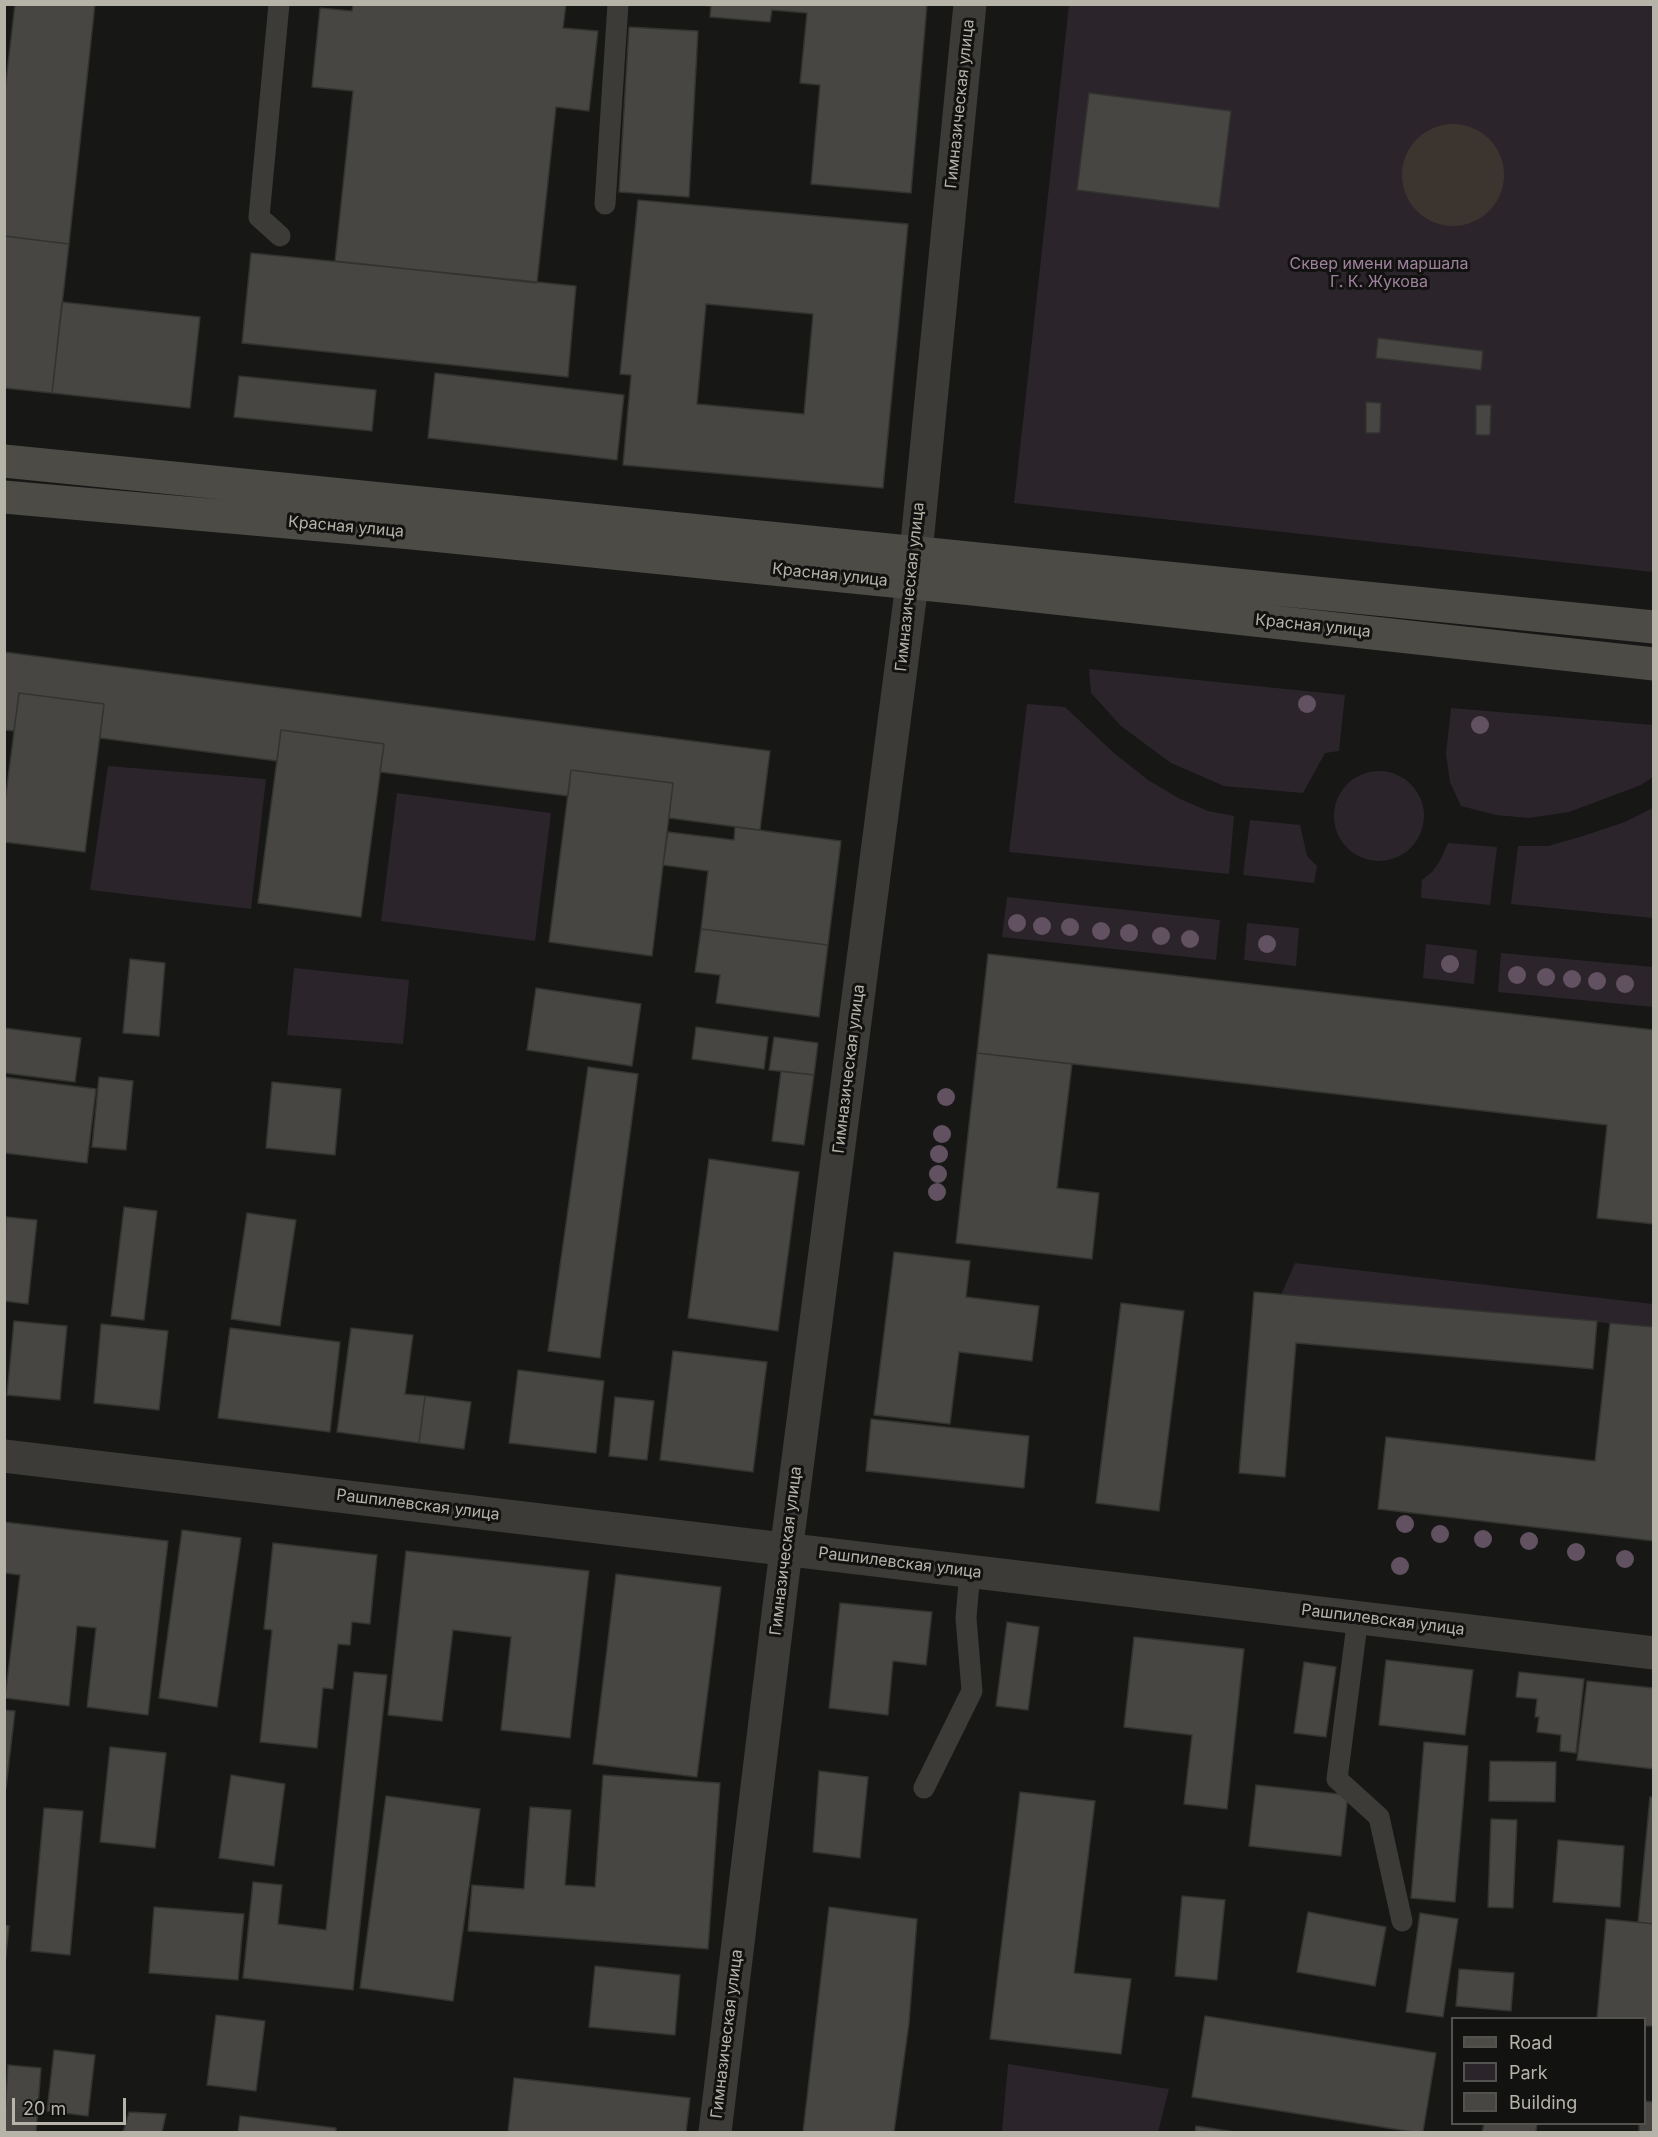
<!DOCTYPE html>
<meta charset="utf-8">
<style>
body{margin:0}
#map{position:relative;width:1658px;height:2137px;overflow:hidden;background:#171716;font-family:Inter,sans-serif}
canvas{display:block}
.frame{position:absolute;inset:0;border:6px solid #b6b3a9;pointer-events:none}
.legend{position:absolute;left:1451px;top:2017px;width:195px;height:108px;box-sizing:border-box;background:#121211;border:2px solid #54524e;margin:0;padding:8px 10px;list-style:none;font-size:18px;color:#b6b3a9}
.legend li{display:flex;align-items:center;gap:12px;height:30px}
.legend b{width:30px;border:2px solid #54524e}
.scale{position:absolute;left:12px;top:2098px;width:114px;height:27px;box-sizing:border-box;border:3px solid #b6b3a9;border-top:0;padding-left:8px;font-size:18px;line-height:21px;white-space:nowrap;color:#b6b3a9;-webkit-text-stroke:4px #121211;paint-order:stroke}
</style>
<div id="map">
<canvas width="1658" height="2137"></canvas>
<div class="frame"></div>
<ul class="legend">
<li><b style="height:8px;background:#4c4b45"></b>Road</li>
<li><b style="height:16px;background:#2c242b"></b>Park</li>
<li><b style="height:16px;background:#474643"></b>Building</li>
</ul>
<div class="scale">20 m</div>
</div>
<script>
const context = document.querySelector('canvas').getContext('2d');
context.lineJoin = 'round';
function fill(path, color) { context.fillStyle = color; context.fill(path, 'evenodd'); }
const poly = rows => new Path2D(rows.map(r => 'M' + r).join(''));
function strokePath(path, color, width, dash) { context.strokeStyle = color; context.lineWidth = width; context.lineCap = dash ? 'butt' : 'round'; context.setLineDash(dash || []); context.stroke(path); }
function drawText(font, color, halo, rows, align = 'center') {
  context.font = font + ' Inter,sans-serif'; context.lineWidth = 6; context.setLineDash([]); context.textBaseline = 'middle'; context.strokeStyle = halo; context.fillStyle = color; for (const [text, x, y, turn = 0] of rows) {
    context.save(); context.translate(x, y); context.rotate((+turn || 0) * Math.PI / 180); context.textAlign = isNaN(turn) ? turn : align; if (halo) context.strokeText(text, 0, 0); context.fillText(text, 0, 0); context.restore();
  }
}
fill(poly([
 [1069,5,1653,5,1653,572,1014,503],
 [1089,669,1345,695,1339,751,1325,753,1303,793,1224,786,1171,763,1121,726,1091,693],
 [1027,704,1065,707,1114,753,1148,780,1180,799,1208,811,1234,816,1229,874,1009,852],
 [1451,708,1653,725,1653,777,1641,785,1569,812,1529,818,1496,815,1461,806,1450,782,1446,754],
 [108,766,266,779,251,909,90,890],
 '1334 816a45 45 0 1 1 90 0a45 45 0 1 1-90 0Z',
 [397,793,551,813,535,941,381,921],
 [1653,808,1653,918,1511,904,1518,846,1548,846,1583,836,1625,822],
 [1250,820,1300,825,1307,856,1317,866,1314,883,1243,875],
 [1448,843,1497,847,1490,905,1421,898,1422,880,1432,872,1440,861],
 [1007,897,1220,920,1216,960,1002,937],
 [1247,923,1299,928,1296,966,1244,960],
 [1426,944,1477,950,1474,984,1423,978],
 [1501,953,1653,967,1653,1007,1498,992],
 [294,968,409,980,403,1044,287,1035],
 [1295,1263,1653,1304,1653,1327,1281,1295],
 [1008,2064,1169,2089,1158,2132,1002,2132]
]), '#2c242b');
fill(poly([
 '1402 175a51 51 0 1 1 102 0a51 51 0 1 1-102 0Z'
]), '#3c352f');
const building = poly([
 [15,4,95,4,69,244,4,236,4,99,15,4],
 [353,4,566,4,563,28,598,31,589,111,556,107,537,283,335,261,353,91,312,87,320,8,352,11,353,4],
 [693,4,927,4,911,193,811,184,820,85,800,83,807,13,772,10,770,22,710,17,711,6,693,4],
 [629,27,698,31,689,197,619,192,629,27],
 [1089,93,1231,111,1219,208,1077,190,1089,93],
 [638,200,908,224,883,488,623,465,631,375,620,374,638,200],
 [706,304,813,314,804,414,697,404,706,304],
 [4,236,69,244,52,393,4,388,4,236],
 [251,253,576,286,568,377,242,343,251,253],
 [62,302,200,317,190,408,52,393,62,302],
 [1378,338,1483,351,1481,370,1376,358,1378,338],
 [435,373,624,395,617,460,428,438,435,373],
 [239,376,376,390,372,431,234,417,239,376],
 [1366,402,1381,403,1380,433,1366,433,1366,402],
 [1476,405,1491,405,1490,435,1476,435,1476,405],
 [4,652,770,751,760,830,669,818,673,783,571,770,568,796,380,772,384,744,281,730,277,761,100,738,104,704,19,693,14,731,4,730,4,652],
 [19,693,104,704,85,852,4,842,4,809,19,693],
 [281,730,384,744,361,917,258,903,281,730],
 [571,770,673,783,652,956,549,942,571,770],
 [735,827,841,841,828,945,701,929,708,871,663,865,668,832,734,840,735,827],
 [701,929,828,945,819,1017,716,1003,720,975,695,972,701,929],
 [988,954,1654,1030,1654,1224,1597,1218,1607,1125,977,1053,988,954],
 [130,959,165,963,159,1036,123,1033,130,959],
 [536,988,641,1004,632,1066,527,1050,536,988],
 [696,1027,768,1037,764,1069,692,1059,696,1027],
 [4,1028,81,1038,75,1082,4,1073,4,1028],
 [774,1037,818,1043,814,1075,769,1070,774,1037],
 [977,1053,1072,1064,1057,1188,1099,1193,1092,1259,956,1243,977,1053],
 [588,1067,638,1074,600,1358,548,1351,588,1067],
 [781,1071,814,1075,804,1145,772,1141,781,1071],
 [4,1077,96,1089,87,1163,4,1153,4,1077],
 [99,1077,133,1081,126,1150,92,1147,99,1077],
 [272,1082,341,1089,335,1155,266,1148,272,1082],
 [709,1159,799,1172,778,1331,688,1318,709,1159],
 [124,1207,157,1211,144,1320,111,1316,124,1207],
 [247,1213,296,1220,280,1326,231,1319,247,1213],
 [6,1217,37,1220,28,1304,4,1301,6,1217],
 [894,1252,970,1261,966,1297,1039,1306,1032,1361,959,1352,950,1424,874,1415,894,1252],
 [1254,1292,1597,1321,1593,1369,1296,1343,1285,1477,1239,1473,1254,1292],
 [1121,1303,1184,1311,1159,1511,1096,1503,1121,1303],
 [14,1321,67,1326,60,1400,7,1395,14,1321],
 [1610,1323,1654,1327,1654,1541,1378,1509,1386,1437,1595,1461,1610,1323],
 [101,1324,168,1331,159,1410,94,1403,101,1324],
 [230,1328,340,1342,330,1432,218,1418,230,1328],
 [351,1328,413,1335,405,1394,425,1396,419,1443,337,1432,351,1328],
 [673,1351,767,1362,753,1472,660,1460,673,1351],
 [518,1370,604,1381,596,1453,509,1443,518,1370],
 [425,1396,471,1402,464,1449,419,1443,425,1396],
 [615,1397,654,1401,647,1460,609,1456,615,1397],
 [871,1419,1029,1436,1024,1488,866,1471,871,1419],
 [4,1522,168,1541,148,1715,87,1707,96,1628,77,1626,69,1706,5,1698,20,1575,4,1573,4,1522],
 [182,1530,241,1538,217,1707,159,1698,182,1530],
 [273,1543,377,1555,370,1624,352,1622,350,1645,338,1644,333,1689,323,1688,317,1748,260,1742,272,1630,264,1629,273,1543],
 [406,1551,589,1571,570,1738,501,1730,511,1637,453,1630,442,1721,388,1715,406,1551],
 [616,1574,721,1587,697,1777,593,1764,616,1574],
 [840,1603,932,1612,926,1665,893,1661,888,1715,829,1708,840,1603],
 [1007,1622,1039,1627,1028,1710,996,1706,1007,1622],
 [1134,1637,1244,1649,1227,1809,1184,1804,1192,1735,1124,1727,1134,1637],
 [1386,1660,1473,1670,1465,1735,1379,1725,1386,1660],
 [1304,1662,1336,1667,1326,1737,1294,1733,1304,1662],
 [354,1672,387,1675,353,1990,243,1978,253,1882,282,1885,278,1924,326,1930,354,1672],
 [1519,1672,1584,1679,1576,1753,1560,1751,1561,1735,1537,1732,1539,1717,1535,1717,1537,1699,1516,1697,1519,1672],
 [1587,1681,1654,1688,1654,1769,1577,1760,1587,1681],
 [4,1710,15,1711,6,1788,4,1787,4,1710],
 [1424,1742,1468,1746,1455,1902,1411,1898,1424,1742],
 [110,1747,166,1753,155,1848,100,1842,110,1747],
 [1490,1761,1556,1762,1555,1802,1489,1801,1490,1761],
 [819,1771,868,1777,860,1858,813,1852,819,1771],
 [231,1775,285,1784,274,1866,219,1858,231,1775],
 [603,1775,720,1783,708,1949,468,1931,472,1885,524,1889,530,1807,571,1810,565,1885,595,1887,603,1775],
 [1256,1785,1348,1795,1341,1856,1249,1846,1256,1785],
 [1020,1792,1095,1801,1074,1973,1131,1979,1121,2054,990,2039,1020,1792],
 [386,1796,480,1809,453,2001,360,1988,386,1796],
 [1650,1797,1654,1797,1654,1924,1638,1922,1650,1797],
 [44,1808,83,1811,70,1955,31,1951,44,1808],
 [1491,1819,1517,1820,1513,1908,1488,1907,1491,1819],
 [1558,1840,1624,1846,1620,1907,1553,1902,1558,1840],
 [1182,1896,1225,1900,1217,1980,1175,1976,1182,1896],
 [154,1907,244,1914,238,1980,149,1973,154,1907],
 [829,1907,917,1919,909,2023,894,2132,803,2132,829,1907],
 [1308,1912,1386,1927,1375,1986,1297,1972,1308,1912],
 [1420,1913,1458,1919,1443,2017,1406,2012,1420,1913],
 [1606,1919,1654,1924,1654,2026,1644,2026,1644,2018,1597,2018,1606,1919],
 [4,1925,9,1926,5,1964,4,1964,4,1925],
 [595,1966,680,1975,675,2035,589,2027,595,1966],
 [1459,1969,1514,1973,1511,2011,1456,2006,1459,1969],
 [216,2015,265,2021,256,2091,207,2085,216,2015],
 [1205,2016,1436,2053,1423,2132,1413,2132,1192,2097,1205,2016],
 [54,2050,95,2055,88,2116,47,2111,54,2050],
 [8,2065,41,2068,36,2132,4,2132,8,2065],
 [514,2078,690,2098,686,2132,508,2132,514,2078],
 [1644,2101,1654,2102,1654,2132,1639,2132,1639,2124,1644,2124,1644,2101],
 [129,2112,166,2114,162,2132,123,2132,129,2112],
 [240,2116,336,2128,336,2132,238,2132,240,2116],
 [1484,2124,1537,2124,1536,2132,1482,2132,1484,2124],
 [1196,2126,1235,2132,1195,2132,1196,2126]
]);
fill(building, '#474643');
strokePath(building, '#333330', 1.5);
strokePath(poly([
 [279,4,259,217,280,236],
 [605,204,618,4],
 [1358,1617,1337,1779,1379,1817,1402,1921],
 [924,1788,972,1691,966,1618,970,1571]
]), '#3c3b37', 21);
strokePath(poly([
 [4,1456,1654,1653],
 [715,2132,781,1590,916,553,970,4]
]), '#3c3b37', 33);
strokePath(poly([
 [4,461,1654,627],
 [4,497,412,533,973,589,1654,664]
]), '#4c4b45', 33);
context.fillStyle = '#625160';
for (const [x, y] of [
 [1307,704],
 [1480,725],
 [1017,923],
 [1042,926],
 [1070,927],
 [1101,931],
 [1129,933],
 [1161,936],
 [1190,939],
 [1267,944],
 [1450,964],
 [1517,975],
 [1546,977],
 [1572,979],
 [1597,981],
 [1625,984],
 [946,1097],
 [942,1134],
 [939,1154],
 [938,1174],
 [937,1192],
 [1405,1524],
 [1440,1534],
 [1483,1539],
 [1529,1541],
 [1576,1552],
 [1625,1559],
 [1400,1566]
]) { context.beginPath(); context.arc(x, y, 9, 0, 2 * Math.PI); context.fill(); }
drawText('16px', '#b6b3a9', '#121211', [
 ["Гимназическая улица",960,104,-84],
 ["Красная улица",346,527,5],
 ["Красная улица",830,575,6],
 ["Гимназическая улица",910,587,-84],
 ["Красная улица",1313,626,6],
 ["Гимназическая улица",849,1069,-83],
 ["Рашпилевская улица",418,1505,7],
 ["Гимназическая улица",786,1551,-83],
 ["Рашпилевская улица",900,1563,7],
 ["Рашпилевская улица",1383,1620,7],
 ["Гимназическая улица",727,2034,-83]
]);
drawText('16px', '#a0819d', '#121211', [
 ["Сквер имени маршала",1379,264],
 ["Г. К. Жукова",1379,282]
]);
</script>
